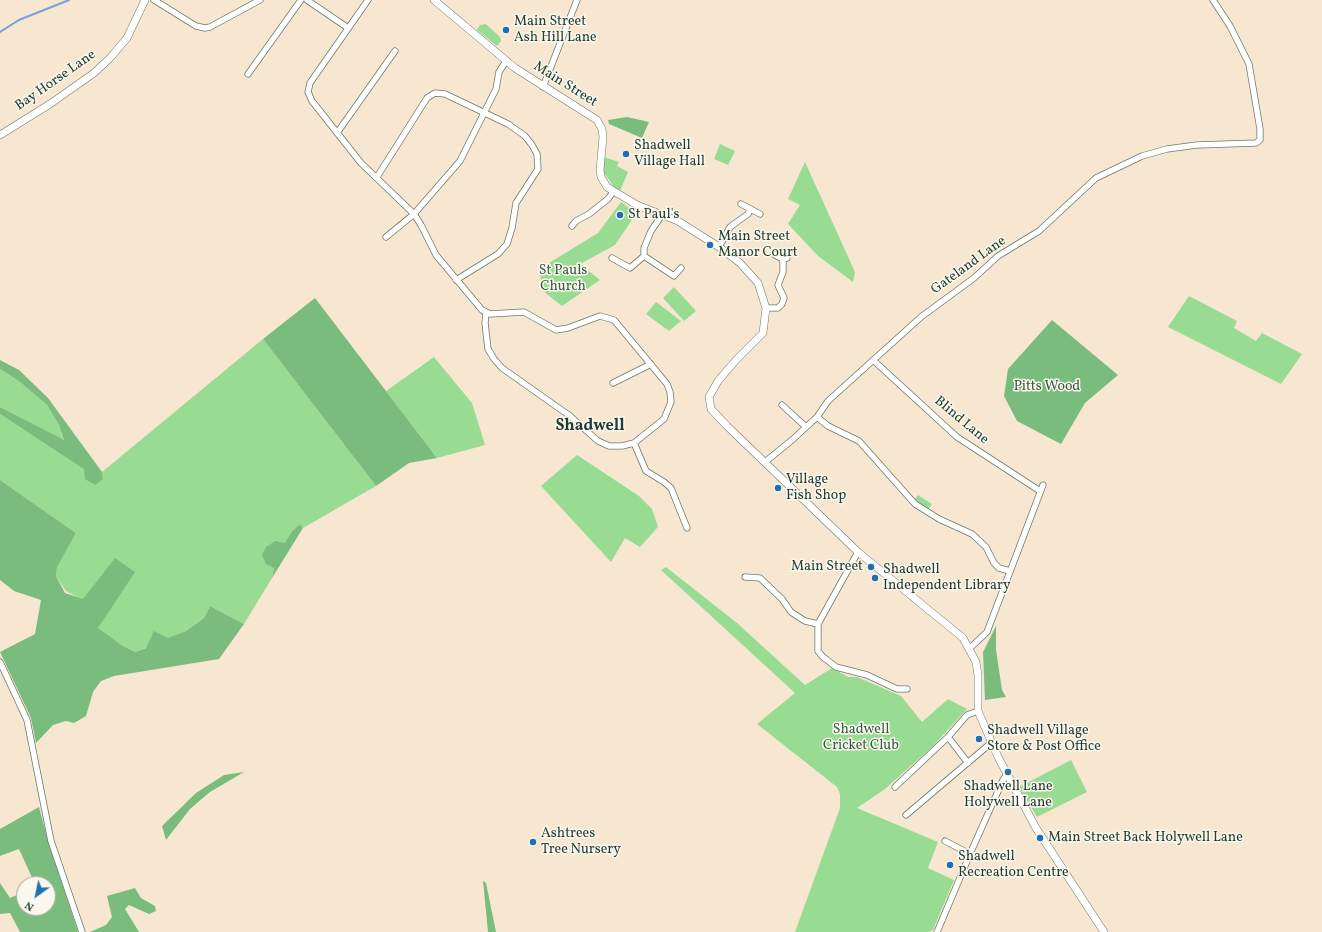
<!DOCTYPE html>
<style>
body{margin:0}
#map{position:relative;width:1322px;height:932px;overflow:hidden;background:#f7e6d0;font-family:Vollkorn,serif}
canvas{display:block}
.north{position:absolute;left:16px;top:876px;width:40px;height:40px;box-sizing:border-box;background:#fbf7ec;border:1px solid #a3ada2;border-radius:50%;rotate:213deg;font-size:11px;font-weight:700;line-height:16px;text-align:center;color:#1f3d34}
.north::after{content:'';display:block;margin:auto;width:14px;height:18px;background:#1f6fb2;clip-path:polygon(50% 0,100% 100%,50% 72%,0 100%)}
</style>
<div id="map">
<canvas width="1322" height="932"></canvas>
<div class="north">N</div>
</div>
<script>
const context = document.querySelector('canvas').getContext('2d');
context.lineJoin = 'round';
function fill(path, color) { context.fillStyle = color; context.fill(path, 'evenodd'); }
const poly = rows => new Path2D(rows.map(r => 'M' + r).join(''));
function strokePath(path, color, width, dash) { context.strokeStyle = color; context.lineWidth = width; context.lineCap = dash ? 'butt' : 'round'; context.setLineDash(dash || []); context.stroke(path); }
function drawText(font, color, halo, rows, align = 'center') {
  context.font = font + ' Vollkorn,serif'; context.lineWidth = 3; context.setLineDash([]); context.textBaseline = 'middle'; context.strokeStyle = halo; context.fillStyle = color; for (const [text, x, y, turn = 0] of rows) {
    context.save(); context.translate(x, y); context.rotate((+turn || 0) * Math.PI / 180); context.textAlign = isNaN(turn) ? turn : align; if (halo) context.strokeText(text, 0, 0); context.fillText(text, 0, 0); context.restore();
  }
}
fill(poly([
 [486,24,500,37,501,41,498,45,497,46,477,30,480,25],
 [720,144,735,151,728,165,714,159],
 [604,157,619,162,617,166,628,172,620,191,614,187,604,173],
 [805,162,855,272,853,282,818,256,788,224,800,205,788,199],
 [621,202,632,210,638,211,615,245,580,264,600,280,562,306,543,291,539,269,598,233],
 [674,287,696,311,684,321,663,298],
 [1189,296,1237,321,1234,328,1256,341,1262,333,1302,354,1281,384,1168,327],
 [656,302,681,321,669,331,646,314],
 [263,339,376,486,303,528,300,524,292,531,274,568,272,578,244,624,210,606,204,618,186,631,135,652,123,646,98,629,115,559,83,600,66,591,56,576,57,566,76,533,0,480,0,414,103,479,102,472],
 [434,357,472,403,485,445,437,458,386,391],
 [0,369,20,382,47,405,59,425,64,441,0,407],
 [577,455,639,496,652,509,658,527,640,547,625,538,611,562,541,486],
 [918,495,932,504,928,510,914,500],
 [666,567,737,623,805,685,832,668,848,677,857,677,901,696,922,722,948,699,967,709,933,746,885,789,857,808,938,842,928,868,954,880,933,930,928,932,795,932,840,808,840,794,837,787,757,724,795,693,661,570],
 [1071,760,1087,792,1037,817,1019,787]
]), '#98dc94');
fill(poly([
 [627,117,649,122,642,138,609,124,608,120],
 [315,298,386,391,437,458,409,463,376,486,263,339],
 [1052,320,1118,375,1085,403,1061,444,1017,421,1004,396,1008,369],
 [0,360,19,370,48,398,102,472,103,479,95,485,85,479,84,469,0,414,0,407,64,440,59,425,47,405,20,382,0,369],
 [0,480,76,533,57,567,56,576,65,593,83,599,115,558,135,572,98,628,123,646,135,652,146,648,154,631,168,638,186,631,204,618,210,606,244,624,219,659,114,676,101,681,93,692,86,716,74,723,66,721,53,725,36,743,31,718,0,652,35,634,41,600,14,591,0,580],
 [300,524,303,528,272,578,274,568,266,564,262,555,266,547,275,541,285,543,292,531],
 [996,626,996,650,1002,690,1006,697,985,700,983,652],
 [244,772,210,792,190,809,166,840,162,826,196,793,224,775],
 [39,807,48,841,78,932,20,932,10,913,0,914,0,883,10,898,24,892,24,908,48,908,48,884,35,884,19,849,0,856,0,829],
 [483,881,486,883,496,932,488,932],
 [135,888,141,898,155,906,156,911,149,914,129,905,125,909,139,932,90,932,106,925,112,917,107,896]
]), '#7abc7e');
strokePath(poly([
 [0,32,19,20,69,0]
]), '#74a2dd', 2);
const minor = poly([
 [154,0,196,26,205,28,210,27,260,0],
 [307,0,348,28],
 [368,0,310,83,308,92,312,101,361,163,414,214,421,225,436,255,482,310,490,314,524,312,556,330,568,328,600,316,614,320,667,384,670,392,671,402,664,419,634,443,622,446,609,446,598,441,570,416,502,368,494,359,488,349,485,323,486,313],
 [248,74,301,0],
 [543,87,577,0],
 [337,133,395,51],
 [377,177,427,98,435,93,445,94,508,124,525,136,532,145,537,154,538,169,516,203,512,228,507,244,498,254,456,280],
 [741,204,760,214],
 [572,226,576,221,589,214,608,199,613,192],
 [386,237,414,214,460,161,496,89,499,72,506,61],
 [719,247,730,227,748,214,750,210],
 [775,255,783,259,787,258],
 [644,256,674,276,681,268],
 [612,258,630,268,644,256,644,248,651,231,662,215],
 [766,308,778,308,782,304,784,298,778,285,783,272,783,259],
 [873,360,957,437,1040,491],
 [613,383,651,364],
 [782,405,806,427],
 [817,417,828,426,859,441,915,504,939,519,972,534,986,547,994,563,999,568,1010,571],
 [634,443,646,471,664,482,671,488,687,528],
 [765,462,792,440,817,417,828,401,921,317,974,278,998,256,1039,231,1096,178,1142,156,1167,149,1197,145,1256,143,1260,140,1260,129,1249,64,1230,26,1213,0],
 [858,552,818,624,818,651,823,657,836,667,867,675,897,689,907,689],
 [745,577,760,578,782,599,791,612,805,621,818,624],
 [970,648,987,632,1043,485],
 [0,662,27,720,51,841,82,932],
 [948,737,968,763],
 [895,787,948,737,967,715,978,711],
 [906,815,991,743],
 [945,841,970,854],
 [937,932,970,854,1003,780,1007,774]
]);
const tertiary = poly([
 [434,0,515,68,597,120,602,129,603,137,600,170,601,177,607,187,637,205,678,221,719,247,740,263,758,283,766,308,763,333,736,360,718,381,709,397,711,409,727,426,858,552,963,638,976,662,978,675,978,711,998,757,1036,828,1104,932],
 [0,135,50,104,94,73,110,58,127,38,145,0]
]);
strokePath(minor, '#6b786b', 7);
strokePath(tertiary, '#6b786b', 8);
strokePath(minor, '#fff', 5.5);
strokePath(tertiary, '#fff', 7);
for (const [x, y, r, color] of [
 [506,30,4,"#1f6fb2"],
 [626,154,4,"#1f6fb2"],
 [620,215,4,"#1f6fb2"],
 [710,245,4,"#1f6fb2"],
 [778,488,4,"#1f6fb2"],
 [871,567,4,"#1f6fb2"],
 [875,578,4,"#1f6fb2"],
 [979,739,4,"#1f6fb2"],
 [1008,772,4,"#1f6fb2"],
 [1040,838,4,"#1f6fb2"],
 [533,842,4,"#1f6fb2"],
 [950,865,4,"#1f6fb2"]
]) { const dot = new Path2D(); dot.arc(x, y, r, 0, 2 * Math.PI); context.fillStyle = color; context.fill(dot); strokePath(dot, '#fbf7ec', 1.5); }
drawText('14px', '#1f3d34', '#fbf7ec', [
 ["Main Street",514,22],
 ["Ash Hill Lane",514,38],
 ["Shadwell",634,146],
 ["Village Hall",634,162],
 ["St Paul's",628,215],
 ["Main Street",718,237],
 ["Manor Court",718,253],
 ["Village",786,480],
 ["Fish Shop",786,496],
 ["Main Street",863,567,"right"],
 ["Shadwell",883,570],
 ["Independent Library",883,586],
 ["Shadwell Village",987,731],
 ["Store & Post Office",987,747],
 ["Shadwell Lane",1008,787,"center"],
 ["Holywell Lane",1008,803,"center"],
 ["Ashtrees",541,834],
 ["Tree Nursery",541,850],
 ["Main Street Back Holywell Lane",1048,838],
 ["Shadwell",958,857],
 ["Recreation Centre",958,873]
], 'left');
drawText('14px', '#1f3d34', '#fbf7ec', [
 ["Bay Horse Lane",56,81,-35],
 ["Main Street",565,85,32],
 ["Gateland Lane",969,266,-36],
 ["Blind Lane",961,421,40]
]);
drawText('14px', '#375d47', '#fbf7ec', [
 ["St Pauls",563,271],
 ["Church",563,287],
 ["Pitts Wood",1047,387],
 ["Shadwell",861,730],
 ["Cricket Club",861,746]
]);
drawText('bold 16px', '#1f3d34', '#fbf7ec', [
 ["Shadwell",590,427]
]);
</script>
